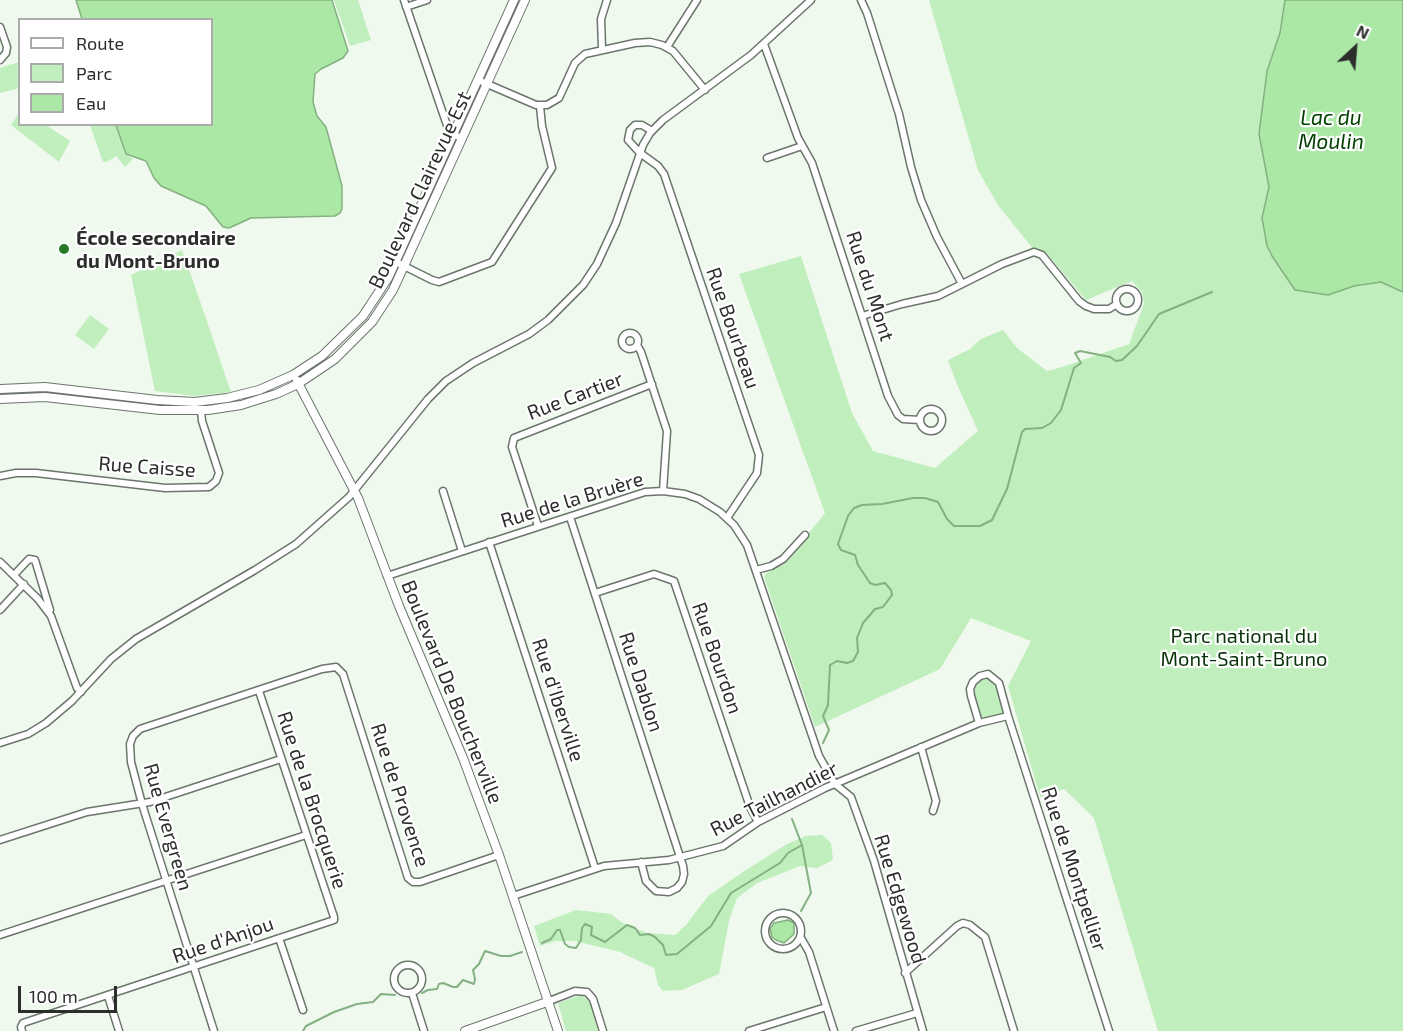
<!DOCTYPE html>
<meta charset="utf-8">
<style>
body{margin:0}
#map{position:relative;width:1403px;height:1031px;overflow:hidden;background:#eff9ee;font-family:"Exo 2",sans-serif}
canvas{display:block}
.legend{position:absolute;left:18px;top:18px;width:195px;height:108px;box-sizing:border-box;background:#fff;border:2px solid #aaabaa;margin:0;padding:8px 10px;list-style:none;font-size:18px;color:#2b2e2a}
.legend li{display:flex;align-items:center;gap:12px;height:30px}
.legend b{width:30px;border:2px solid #aaabaa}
.north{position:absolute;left:1325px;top:18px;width:60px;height:60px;-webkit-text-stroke:4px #fff;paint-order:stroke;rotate:26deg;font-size:16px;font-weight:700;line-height:24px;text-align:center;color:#2b2e2a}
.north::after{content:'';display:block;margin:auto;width:21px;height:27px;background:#2b2e2a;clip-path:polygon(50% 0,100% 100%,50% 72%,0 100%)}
.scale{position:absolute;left:18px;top:986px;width:99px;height:27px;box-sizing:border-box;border:3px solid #2b2e2a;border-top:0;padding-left:8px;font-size:18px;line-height:21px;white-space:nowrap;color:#2b2e2a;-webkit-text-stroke:4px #fff;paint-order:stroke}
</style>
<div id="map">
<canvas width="1403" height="1031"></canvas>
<ul class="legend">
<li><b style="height:8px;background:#fff"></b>Route</li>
<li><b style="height:16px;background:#c1eebd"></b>Parc</li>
<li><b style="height:16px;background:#abe8a6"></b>Eau</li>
</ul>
<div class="north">N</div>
<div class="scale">100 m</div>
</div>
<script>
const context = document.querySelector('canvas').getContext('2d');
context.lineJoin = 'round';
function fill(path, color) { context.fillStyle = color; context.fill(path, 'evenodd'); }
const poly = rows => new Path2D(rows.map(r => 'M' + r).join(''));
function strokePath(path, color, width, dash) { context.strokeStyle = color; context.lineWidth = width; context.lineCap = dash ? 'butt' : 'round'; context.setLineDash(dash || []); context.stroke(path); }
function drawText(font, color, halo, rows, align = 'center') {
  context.font = font + ' "Exo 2",sans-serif'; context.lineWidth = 4.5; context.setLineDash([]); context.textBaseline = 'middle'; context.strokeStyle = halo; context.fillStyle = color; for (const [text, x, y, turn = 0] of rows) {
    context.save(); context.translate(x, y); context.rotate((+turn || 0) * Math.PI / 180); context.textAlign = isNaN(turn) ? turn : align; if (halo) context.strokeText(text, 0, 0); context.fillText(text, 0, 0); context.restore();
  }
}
fill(poly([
 [334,0,358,0,371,40,350,46],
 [929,0,1403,0,1403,1031,1158,1031,1094,818,1064,789,1040,797,1008,686,1031,641,971,618,940,669,815,727,764,577,766,573,784,564,825,513,739,274,801,256,852,413,873,451,935,468,978,431,956,382,948,360,970,349,981,339,1003,330,1017,348,1047,371,1062,367,1129,344,1144,304,1142,292,1132,281,1086,300,1047,254,1033,249,998,205,978,170],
 [19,62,19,88,0,93,0,68],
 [19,113,20,124,46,125,70,141,59,162,11,125],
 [90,125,116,125,125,154,133,159,125,167,116,156,107,162,103,162],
 [182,250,189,269,231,392,195,396,155,391,131,275],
 [90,315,109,329,94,349,75,335],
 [984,674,999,683,1008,716,979,723,971,696,973,682],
 [822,835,831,843,833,860,817,868,800,866,757,883,737,898,729,921,719,974,682,990,663,991,658,985,654,968,620,952,574,941,556,941,540,946,534,926,576,910,611,914,621,922,647,933,675,935,686,925,708,896,743,872,787,844,806,836],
 [581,995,586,998,590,1003,598,1031,566,1031,558,1003]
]), '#c1eebd');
const water = poly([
 [76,0,332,0,348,51,343,58,321,69,315,74,313,102,317,116,326,127,342,186,342,209,340,213,335,216,251,218,229,228,223,227,206,206,161,186,154,178,146,161,126,154,116,125,212,124,212,20,82,19,76,0],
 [1285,0,1403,0,1403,292,1381,282,1354,286,1328,295,1295,290,1272,256,1267,246,1262,218,1269,187,1259,134,1267,71,1280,33,1285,0],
 [788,920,794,923,794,934,784,943,776,940,772,937,770,929,774,923,788,920]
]);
fill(water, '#abe8a6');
strokePath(water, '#85b081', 1.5);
strokePath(poly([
 [823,743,829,730,823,716,828,705,830,665,837,661,847,663,853,661,858,652,857,638,863,623,875,609,883,607,892,595,891,590,885,583,875,585,870,583,858,565,855,555,841,550,838,544,848,516,854,508,862,505,882,504,913,498,925,498,938,502,947,519,954,526,980,526,992,520,1007,489,1022,432,1025,429,1042,428,1051,423,1061,410,1074,368,1081,363,1075,353,1080,351,1110,357,1116,361,1122,360,1137,346,1159,314,1212,292],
 [801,911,811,893,802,845],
 [542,943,551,939,557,930,560,930,565,944,569,947,576,948,581,940,582,928,585,924,592,927,591,935,605,942,627,925,635,928,640,935,649,934,655,937,663,945,666,955,677,954,711,926,731,893,780,863,788,853,802,845,792,819],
 [422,993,428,990,437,989,439,984,443,983,453,987,457,987,463,980,474,984,475,979,473,970,479,964,485,951,501,956,510,956,522,952],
 [303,1031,306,1026,334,1012,357,1004,373,1002,381,994,395,995]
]), '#85b081', 2);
const minor = poly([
 [404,0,449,131,462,139],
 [861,0,867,13,899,114,911,167,921,200,937,237,962,284],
 [406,7,427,0],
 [0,27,7,47,6,53,0,60],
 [764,44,798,138,812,163,888,396,898,415,903,419,920,420],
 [667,47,697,0],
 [602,49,601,19,607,0],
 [478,80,536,105,547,105,559,98,575,63,585,54,635,43,650,42,662,45,673,51,705,90],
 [652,131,642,125,635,125,630,130,628,140,640,153,658,166,664,174,759,455,757,473,727,518],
 [767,158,802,146],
 [396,262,432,280,439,282,492,262,552,168,542,126,540,106],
 '1116 300a11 11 0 1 1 22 0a11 11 0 1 1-22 0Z',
 [862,316,902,304,938,296,1002,264,1034,252,1042,255,1079,301,1086,306,1094,309,1109,309,1117,304],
 '622 341a8 8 0 1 1 16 0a8 8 0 1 1-16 0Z',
 [637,345,641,352,667,431,663,491],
 '920 420a11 11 0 1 1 22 0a11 11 0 1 1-22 0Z',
 [0,476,16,473,36,473,165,488,209,487,216,481,219,473,202,421,201,411],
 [443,491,462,551],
 [570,517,683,866,684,874,682,882,677,888,669,892,656,891,646,881,641,862],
 [538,526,512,447,514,438,652,384],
 [489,542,595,868],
 [0,562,38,599,51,616,77,688,81,692],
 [756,570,771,566,783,559,805,535],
 [14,575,29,559,35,560,50,610],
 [387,576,645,492,663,491,685,494,699,499,720,512,734,525,747,545,819,756,835,784,851,797,874,861,923,1031],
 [595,593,654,574,674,581,750,807,758,822],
 [0,610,24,584],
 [979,723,971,696,970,689,973,682,980,676,988,674,999,683,1008,716,1109,1031],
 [0,743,28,734,46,723,72,701,111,659,136,639,255,570,296,544,349,497,428,399,446,381,473,363,529,334,548,320,583,285,597,264,616,223,643,145,650,133,663,120,751,55,811,0],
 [921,747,936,801,933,811],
 [0,840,87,812,150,802,281,759],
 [513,896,604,866,669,860,723,846,758,822,825,788,979,723,1008,716],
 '765 931a18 18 0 1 1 36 0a18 18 0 1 1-36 0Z',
 [0,935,306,835],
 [279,938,303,1010],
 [801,938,809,952,834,1031],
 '394 979a14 14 0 1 1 28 0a14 14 0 1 1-28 0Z',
 [905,973,957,926,963,923,970,925,985,937,1014,1031],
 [412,993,424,1031],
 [108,996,119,1031],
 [547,1002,575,991,587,992,593,999,603,1031],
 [22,1031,21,1027,23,1023,334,920,334,917,259,691],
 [214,1031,142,804,131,762,130,744,133,736,140,729,322,669,336,667,343,674,408,878,413,882,420,882,499,855],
 [749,1031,826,1007],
 [856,1031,917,1013]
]);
const tertiary = poly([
 [297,381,358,498,399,606,463,758,499,855,558,1031],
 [0,389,45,387,157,400,195,402,227,398,259,390,293,375,322,356,363,316,388,278,514,0],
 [0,399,45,397,160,410,208,410,241,405,276,394,298,384,335,359,372,322,393,290,525,0],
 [465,1031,547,1002]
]);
strokePath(minor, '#6c756c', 9);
strokePath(tertiary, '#6c756c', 10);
strokePath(minor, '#fff', 6);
strokePath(tertiary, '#fff', 8);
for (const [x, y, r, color] of [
 [64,249,6,"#267925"]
]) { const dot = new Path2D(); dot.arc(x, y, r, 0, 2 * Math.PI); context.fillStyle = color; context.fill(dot); strokePath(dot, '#fff', 2); }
drawText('20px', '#2b2e2a', '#fff', [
 ["Boulevard Clairevue Est",420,190,-65],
 ["Rue du Mont",870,286,72],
 ["Rue Bourbeau",733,328,71],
 ["Rue Cartier",575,396,-21],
 ["Rue Caisse",147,467,4],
 ["Rue de la Bruère",572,500,-17],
 ["Rue Bourdon",717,658,71],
 ["Rue Dablon",641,682,72],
 ["Boulevard De Boucherville",452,692,68],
 ["Rue d'Iberville",558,700,72],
 ["Rue de Provence",400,795,72],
 ["Rue Tailhandier",774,799,-27],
 ["Rue de la Brocquerie",312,800,72],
 ["Rue Evergreen",168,827,74],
 ["Rue de Montpellier",1074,869,72],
 ["Rue Edgewood",900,899,73],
 ["Rue d'Anjou",223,940,-19]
]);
drawText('bold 20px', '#2b2e2a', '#fff', [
 ["École secondaire",76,238],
 ["du Mont-Bruno",76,261]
], 'left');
drawText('20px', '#093308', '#fff', [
 ["Parc national du",1244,636],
 ["Mont-Saint-Bruno",1244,659]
]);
drawText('italic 21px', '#004101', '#fff', [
 ["Lac du",1331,118],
 ["Moulin",1331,142]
]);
</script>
